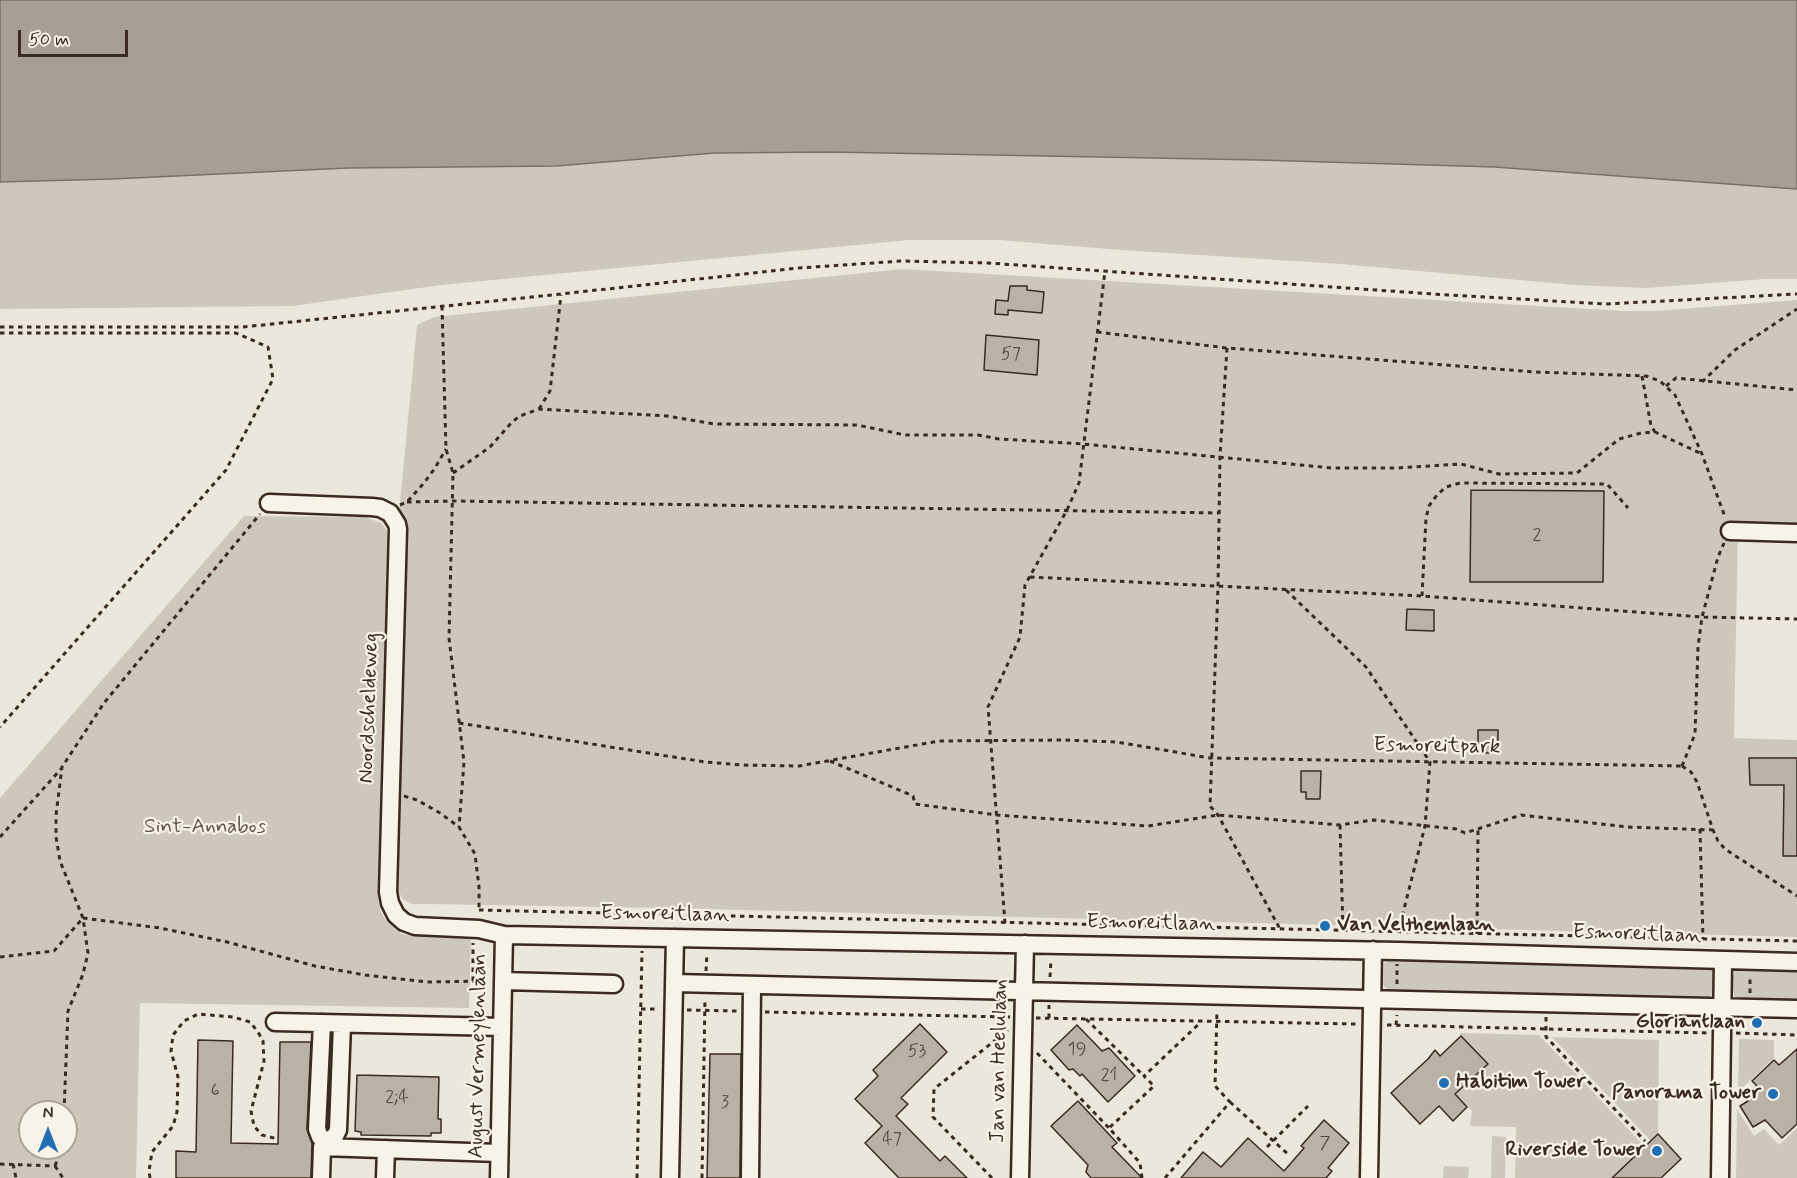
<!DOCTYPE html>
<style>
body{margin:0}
#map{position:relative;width:1797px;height:1178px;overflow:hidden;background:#ece7dc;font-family:Mynerve,sans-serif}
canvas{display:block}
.north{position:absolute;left:18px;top:1100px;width:60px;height:60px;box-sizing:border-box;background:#f7f3e8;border:2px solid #aca397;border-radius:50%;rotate:0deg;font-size:16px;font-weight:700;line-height:24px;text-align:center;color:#3b2a1e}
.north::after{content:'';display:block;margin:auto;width:21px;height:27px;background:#1f6fb2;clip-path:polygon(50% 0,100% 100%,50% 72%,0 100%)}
.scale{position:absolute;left:18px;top:30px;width:110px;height:27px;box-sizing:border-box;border:3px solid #3b2a1e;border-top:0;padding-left:8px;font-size:18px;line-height:21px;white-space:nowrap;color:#3b2a1e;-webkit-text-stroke:4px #f7f3e8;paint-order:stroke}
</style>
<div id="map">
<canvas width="1797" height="1178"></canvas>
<div class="north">N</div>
<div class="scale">50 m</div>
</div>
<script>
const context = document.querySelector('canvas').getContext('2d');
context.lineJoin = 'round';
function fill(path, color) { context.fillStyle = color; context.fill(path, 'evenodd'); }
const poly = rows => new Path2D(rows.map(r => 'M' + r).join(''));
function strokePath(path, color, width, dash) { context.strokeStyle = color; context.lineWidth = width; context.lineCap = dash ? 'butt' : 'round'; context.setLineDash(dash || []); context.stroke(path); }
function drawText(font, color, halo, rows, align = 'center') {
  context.font = font + ' Mynerve,sans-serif'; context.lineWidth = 4.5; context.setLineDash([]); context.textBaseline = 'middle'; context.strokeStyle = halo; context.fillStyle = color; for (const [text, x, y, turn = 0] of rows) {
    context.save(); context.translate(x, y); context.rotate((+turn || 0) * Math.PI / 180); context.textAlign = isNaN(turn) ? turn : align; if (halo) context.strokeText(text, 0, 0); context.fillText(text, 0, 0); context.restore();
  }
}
fill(poly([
 [831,152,1259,160,1494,167,1797,189,1797,279,1765,279,1645,288,1574,285,1341,264,1121,250,998,240,909,240,441,285,293,306,0,309,0,182,112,179,348,168,556,166,715,153],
 [902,269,1624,311,1656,311,1797,300,1797,524,1738,523,1734,738,1797,740,1797,937,666,908,425,904,412,904,403,899,396,888,396,876,407,532,404,521,399,513,417,325,434,317],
 [244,516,365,517,381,523,386,529,389,537,378,899,380,909,384,918,396,930,404,935,471,939,469,1008,140,1003,136,1178,0,1178,0,798],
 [30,1112,66,1112,66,1148,30,1148],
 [1392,959,1707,966,1713,969,1715,974,1714,993,1709,997,1392,991,1384,987,1383,982,1384,963],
 [1738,968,1797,969,1797,1000,1735,997,1733,991,1733,975,1735,970],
 [1460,1033,1539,1035,1645,1147,1613,1178,1515,1178,1516,1127,1470,1126,1472,1111,1455,1095,1487,1063,1460,1037],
 [1552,1037,1659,1040,1658,1134,1651,1141],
 [1739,1039,1774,1040,1774,1058,1738,1092],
 [1737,1109,1754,1136,1764,1129,1779,1145,1797,1128,1797,1178,1736,1178],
 [1492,1136,1506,1137,1505,1178,1491,1178],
 [1444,1166,1469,1167,1468,1178,1443,1178]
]), '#cec8bc');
const water = poly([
 [0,0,1797,0,1797,189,1494,167,1259,160,831,152,715,153,556,166,348,168,112,179,0,182,0,0]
]);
fill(water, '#a89f93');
strokePath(water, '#7c7064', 1.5);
const building = poly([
 [1010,286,1027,286,1027,290,1044,292,1042,313,1008,310,1008,315,995,314,996,300,1008,301,1010,286],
 [986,335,1039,340,1037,375,984,370,986,335],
 [1471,490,1604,491,1603,582,1470,582,1471,490],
 [1407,609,1434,610,1434,631,1406,630,1407,609],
 [1478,730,1498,730,1498,753,1478,753,1478,730],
 [1749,758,1797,758,1797,856,1783,856,1784,785,1750,785,1749,758],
 [1301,771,1321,771,1320,799,1306,799,1306,792,1301,792,1301,771],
 [920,1024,947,1052,901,1098,908,1104,896,1116,940,1161,945,1156,967,1178,899,1178,865,1143,882,1126,855,1099,878,1076,873,1070,920,1024],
 [1077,1025,1102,1051,1109,1048,1135,1076,1108,1102,1082,1074,1080,1076,1073,1069,1069,1070,1051,1050,1077,1025],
 [1461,1036,1488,1064,1455,1094,1467,1107,1453,1121,1439,1106,1420,1124,1391,1093,1428,1059,1435,1050,1440,1056,1461,1036],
 [198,1040,233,1041,231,1143,278,1144,280,1042,311,1042,307,1129,312,1143,311,1178,176,1178,176,1151,196,1152,198,1040],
 [1797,1049,1797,1124,1782,1138,1765,1120,1753,1127,1740,1106,1748,1101,1744,1098,1757,1086,1752,1081,1774,1060,1779,1065,1797,1049],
 [710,1054,741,1054,740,1178,707,1178,710,1054],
 [357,1075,439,1077,438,1119,441,1119,441,1133,431,1133,431,1136,361,1135,361,1132,355,1131,357,1075],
 [1078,1101,1117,1143,1112,1147,1142,1178,1091,1178,1086,1172,1088,1165,1051,1126,1078,1101],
 [1324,1120,1349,1143,1328,1168,1332,1171,1326,1178,1181,1178,1203,1152,1221,1167,1248,1138,1284,1171,1304,1148,1301,1146,1324,1120],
 [1658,1134,1681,1159,1661,1178,1612,1178,1658,1134]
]);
fill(building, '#bab2a7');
strokePath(building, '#3b2a1e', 1.5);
const minor = poly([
 [269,503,372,507,380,508,390,513,397,524,398,529,388,892,390,903,396,915,404,922,415,926,479,929,504,935,1398,951,1797,962],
 [1730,531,1797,533],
 [503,981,614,984],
 [674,983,1797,1009],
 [275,1022,502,1027],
 [322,1023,317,1129,320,1137,324,1140,329,1140,335,1136,338,1130,342,1024],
 [321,1178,322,1147,499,1153],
 [385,1178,386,1149],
 [499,1178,504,935],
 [670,1178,675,938],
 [750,1178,752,985],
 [1020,1178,1025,944],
 [1369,1178,1373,950],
 [1720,1178,1723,960]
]);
strokePath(minor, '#3b2a1e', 21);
strokePath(poly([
 [442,306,446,449,453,473,449,638,464,762,459,827],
 [0,327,243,327,561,294,799,268,902,261,988,263,1433,294,1606,304,1797,294],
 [1097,332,1227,348,1535,372,1646,376,1660,381,1675,395,1702,454,1725,517],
 [0,333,236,333,268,347,273,379,226,470,0,727],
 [1227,348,1220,456,1218,587,1210,806,1218,815,1280,929],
 [1642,376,1651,426,1655,432],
 [1702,382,1735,350,1797,309],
 [1666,386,1676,378,1797,390],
 [539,409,550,391,561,295],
 [453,473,490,447,512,422,520,416,539,409,667,416,714,424,857,425,905,435,978,435,999,439,1083,444,1332,468,1397,468,1461,464,1499,474,1577,473,1619,439,1641,433,1655,432,1702,454],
 [407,502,454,501,1219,513],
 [400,505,407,502,424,483,435,468,446,449],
 [1030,577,1422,596,1702,617,1797,619],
 [1286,590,1366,667,1430,762,1425,826,1398,933],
 [1422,596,1426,518,1429,506,1437,495,1446,487,1460,483,1607,484,1628,508],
 [459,723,705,762,741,765,799,766,939,741,1064,740,1117,742,1210,758,1682,766],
 [830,761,913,796,915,804,997,815,1148,826,1218,815,1340,825,1373,820,1456,829,1465,833,1521,815,1628,827,1713,830],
 [1682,766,1695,734,1698,647,1702,617,1718,557,1724,543],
 [1682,766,1691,772,1697,782,1713,830,1718,841,1725,849,1797,896],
 [404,796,417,800,440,813,459,827,475,854,479,887,479,911],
 [1340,825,1343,931],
 [1700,829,1703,939],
 [0,837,61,769],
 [479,910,1797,941],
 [83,918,160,928,227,942,315,966,365,975,427,982,489,981],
 [1005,923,988,707,1020,637,1025,585,1067,510,1079,483,1105,271],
 [1477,934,1478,829],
 [0,957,54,951,83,918],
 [706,971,707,953],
 [1050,977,1051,960],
 [473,981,473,943],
 [1397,984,1397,964],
 [1750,993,1750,976],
 [641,1009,659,1009],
 [687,1010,737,1011],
 [765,1012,1010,1017],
 [1546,1017,1546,1037,1645,1141],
 [1036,1018,1357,1024],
 [1049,1018,1049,1005],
 [1086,1019,1144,1076],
 [1387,1025,1708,1033],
 [1396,1025,1397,1015],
 [1736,1033,1797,1035],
 [1037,1053,1109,1128],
 [1230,1102,1289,1155],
 [64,1112,68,1011,83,974,88,953,83,918,60,861,56,837,56,815,62,767,104,703,260,514],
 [1267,1147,1308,1106],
 [0,1164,55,1166],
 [13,1164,16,1178],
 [55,1166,62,1148],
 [55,1166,63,1178],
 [150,1178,149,1171,152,1152,173,1126,177,1112,178,1077,171,1051,173,1035,184,1021,198,1014,233,1017,250,1022,258,1032,263,1041,264,1061,251,1111,254,1126,262,1135,278,1139],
 [637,1178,642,951],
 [702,1178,705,998],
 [992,1178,933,1117,934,1089,1008,1030],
 [1142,1178,1140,1163,1109,1128,1154,1086,1144,1076,1201,1022],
 [1165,1178,1230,1102,1215,1086,1217,1010]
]), '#3b2a1e', 3, [4.5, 4.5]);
strokePath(minor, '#f7f3e8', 16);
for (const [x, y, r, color] of [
 [1325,926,6,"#1f6fb2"],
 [1757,1023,6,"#1f6fb2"],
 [1444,1083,6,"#1f6fb2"],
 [1773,1094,6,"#1f6fb2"],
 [1657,1151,6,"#1f6fb2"]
]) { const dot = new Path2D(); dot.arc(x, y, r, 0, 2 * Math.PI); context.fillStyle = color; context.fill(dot); strokePath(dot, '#f7f3e8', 2); }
drawText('18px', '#5b4c40', null, [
 ["57",1011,355],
 ["2",1537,536],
 ["19",1077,1050],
 ["53",917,1052],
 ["21",1109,1076],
 ["6",215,1091],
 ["2;4",397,1098],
 ["3",725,1103],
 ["47",892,1140],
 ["7",1325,1144]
]);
drawText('21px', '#3b2a1e', '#f7f3e8', [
 ["Noordscheldeweg",370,708,-88],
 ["Esmoreitpark",1437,747,1],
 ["Esmoreitlaan",665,915,1],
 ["Esmoreitlaan",1151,924,1],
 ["Esmoreitlaan",1637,935,2],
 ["August Vermeylenlaan",479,1056,-89],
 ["Jan van Heelulaan",1000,1061,-89]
]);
drawText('21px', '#605246', '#f7f3e8', [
 ["Sint-Annabos",205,828]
]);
drawText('bold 21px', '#3b2a1e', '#f7f3e8', [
 ["Van Velthemlaan",1337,926,"left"],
 ["Gloriantlaan",1745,1023],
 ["Habitim Tower",1456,1083,"left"],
 ["Panorama Tower",1761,1094],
 ["Riverside Tower",1645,1151]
], 'right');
</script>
